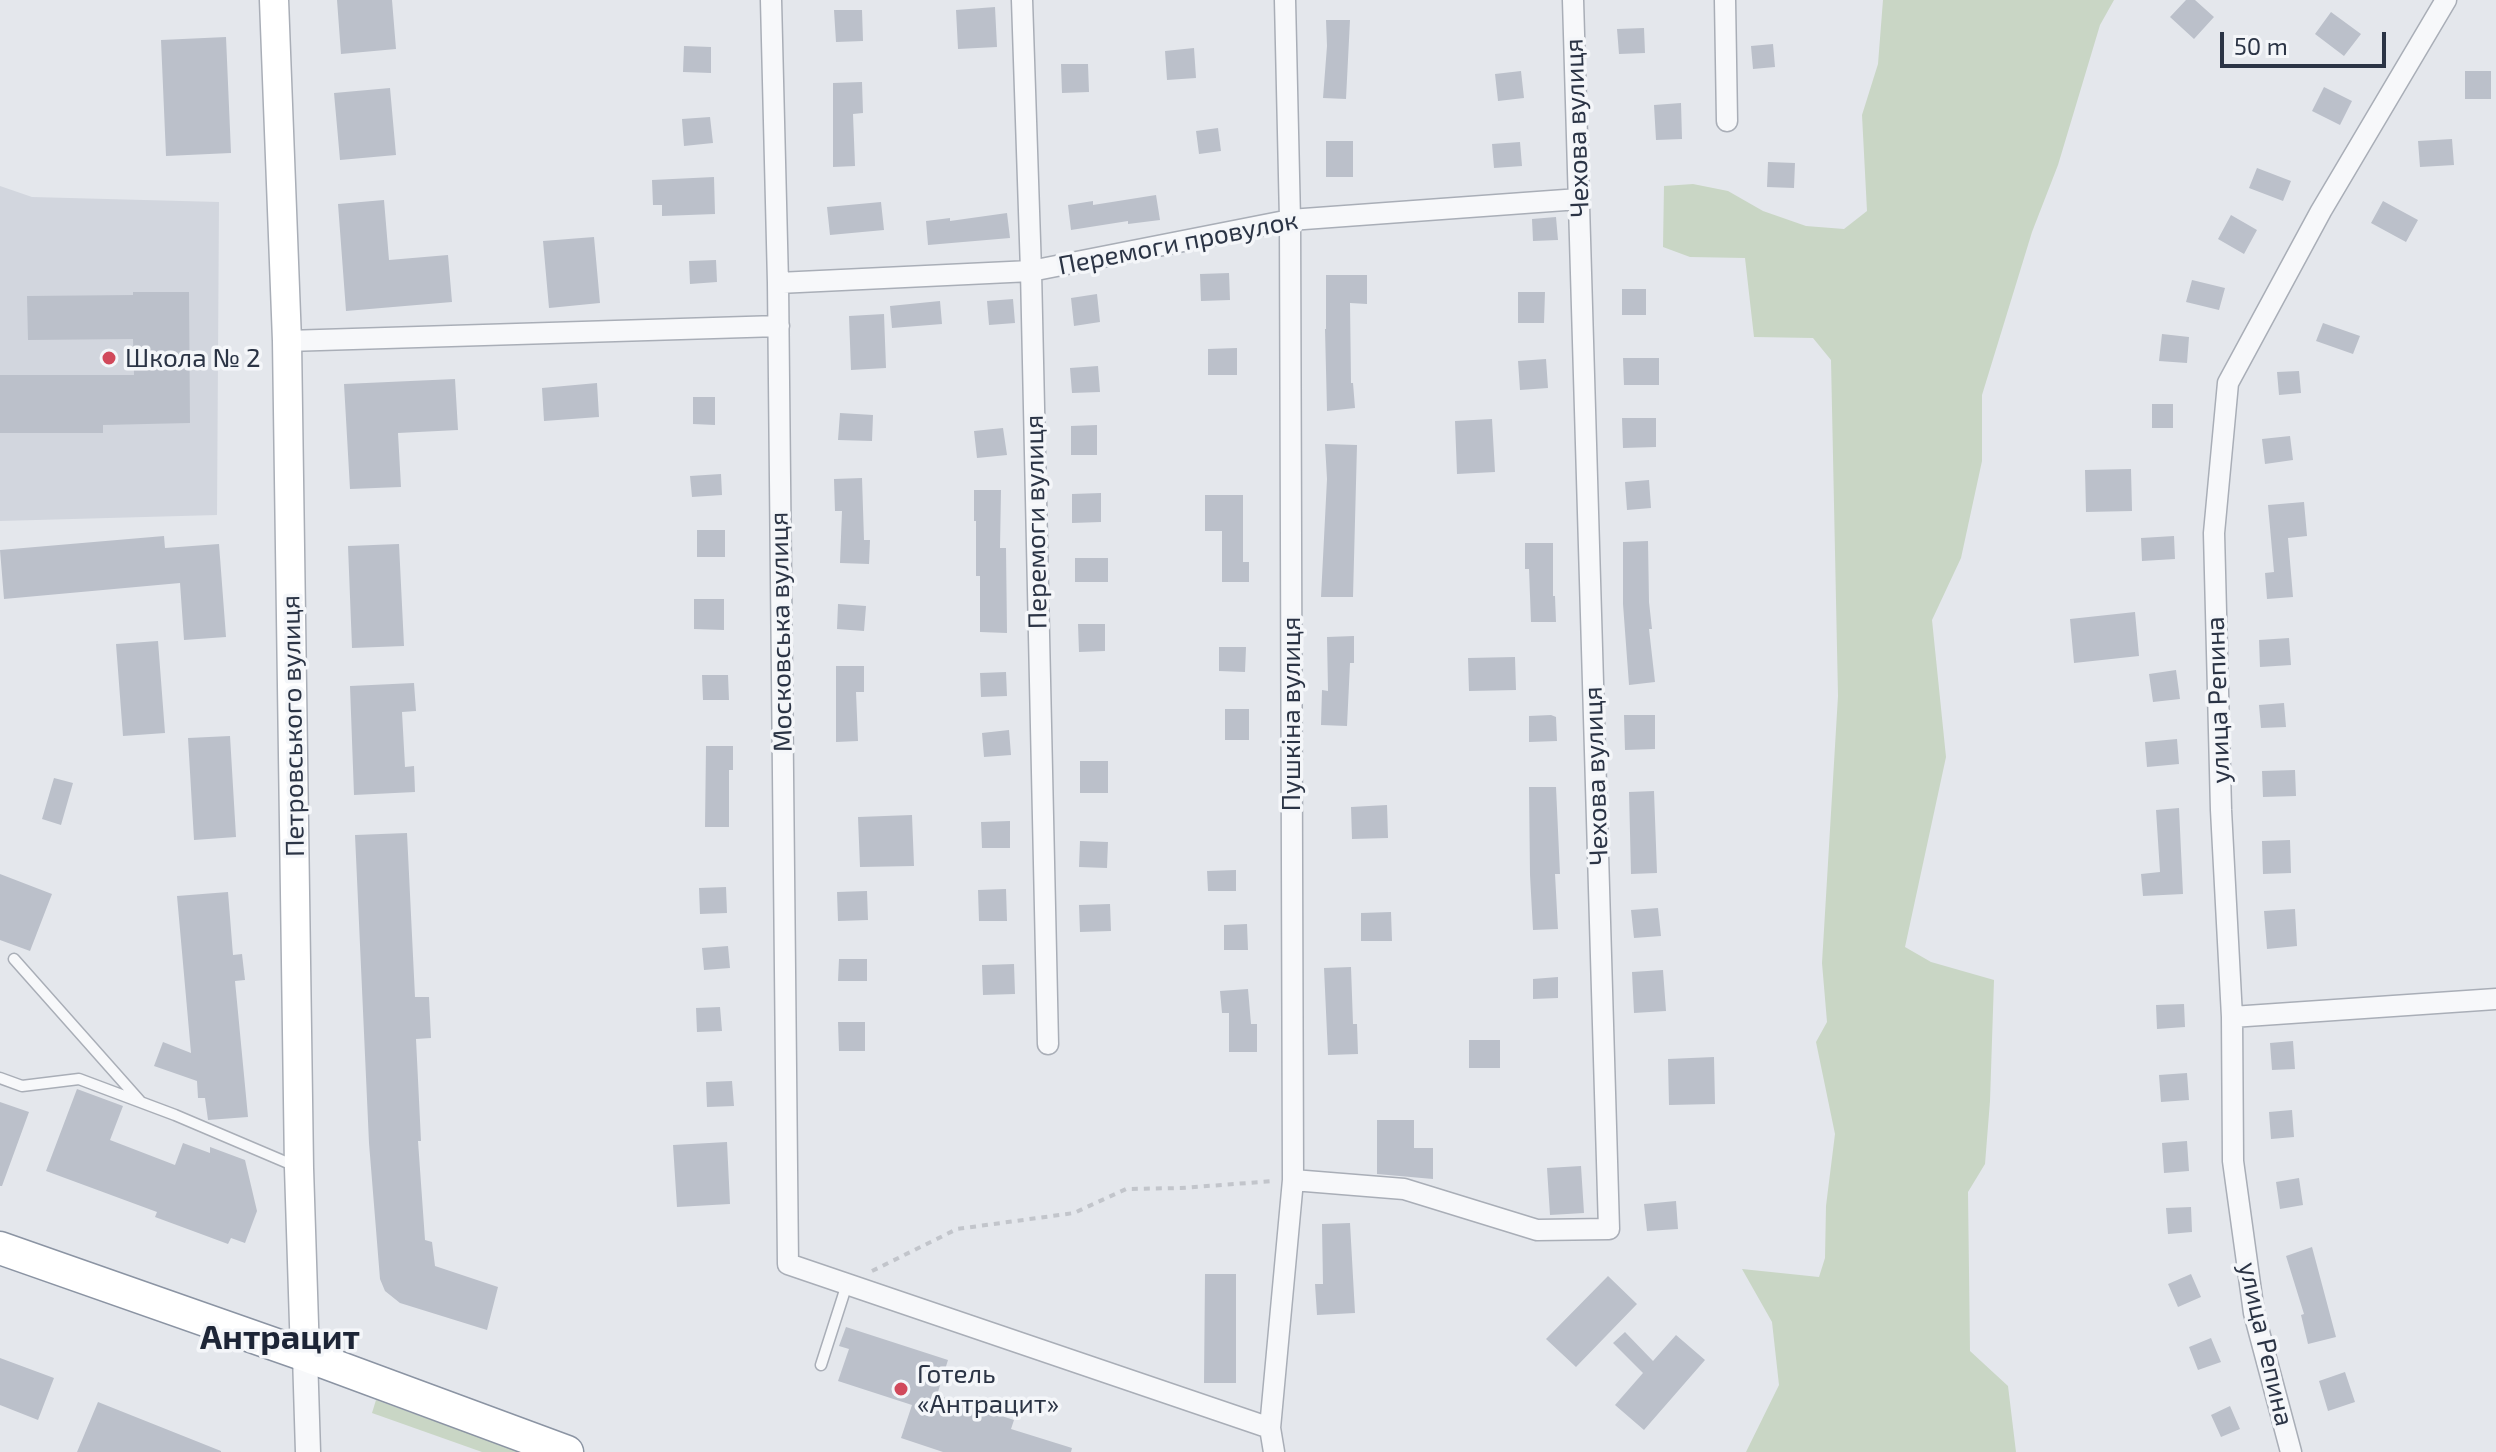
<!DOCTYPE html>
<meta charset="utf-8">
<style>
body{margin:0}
#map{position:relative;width:2496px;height:1452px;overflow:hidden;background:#e4e7ec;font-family:"Exo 2",sans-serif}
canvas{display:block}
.scale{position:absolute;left:2220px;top:32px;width:166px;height:36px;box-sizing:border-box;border:4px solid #2b3445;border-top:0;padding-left:10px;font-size:24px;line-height:28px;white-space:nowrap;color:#2b3445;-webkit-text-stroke:6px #f4f6f9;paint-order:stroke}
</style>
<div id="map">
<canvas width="2496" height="1452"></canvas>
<div class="scale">50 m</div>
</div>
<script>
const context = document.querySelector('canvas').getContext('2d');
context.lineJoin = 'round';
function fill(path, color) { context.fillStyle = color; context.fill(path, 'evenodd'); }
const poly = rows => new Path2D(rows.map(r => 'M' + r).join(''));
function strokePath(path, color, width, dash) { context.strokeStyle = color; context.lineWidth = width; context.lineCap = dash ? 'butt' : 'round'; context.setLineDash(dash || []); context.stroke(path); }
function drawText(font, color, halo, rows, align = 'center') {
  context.font = font + ' "Exo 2",sans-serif'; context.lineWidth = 7; context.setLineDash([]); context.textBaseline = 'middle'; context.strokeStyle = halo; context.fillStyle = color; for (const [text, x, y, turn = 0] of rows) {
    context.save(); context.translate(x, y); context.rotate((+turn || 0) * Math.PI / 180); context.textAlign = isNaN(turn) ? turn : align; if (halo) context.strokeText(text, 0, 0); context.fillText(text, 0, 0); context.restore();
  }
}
fill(poly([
 [0,186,32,197,219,202,217,515,0,521]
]), '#d2d6de');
fill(poly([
 [1883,0,2114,0,2100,25,2058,165,2032,232,1982,395,1982,461,1961,558,1932,620,1946,757,1905,947,1931,962,1994,980,1990,1101,1985,1164,1968,1192,1970,1351,2008,1386,2016,1452,1746,1452,1779,1385,1772,1322,1742,1269,1819,1277,1825,1258,1826,1206,1835,1134,1816,1042,1827,1022,1822,963,1838,696,1831,360,1813,338,1754,337,1745,258,1690,257,1663,247,1664,186,1693,184,1728,191,1763,211,1806,226,1844,229,1867,211,1862,115,1878,64],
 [376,1400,520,1452,482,1452,372,1413]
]), '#c9d6c5');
fill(poly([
 [337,0,392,0,396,49,341,54],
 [2186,0,2195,0,2214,17,2194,39,2170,17],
 [995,7,997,47,958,49,956,10],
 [834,10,862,10,863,41,836,42],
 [2331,12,2361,34,2344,56,2315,34],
 [1326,20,1350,20,1346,99,1323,98,1327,46],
 [1644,28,1645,53,1619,54,1617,29],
 [226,37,231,153,166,156,161,40],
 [1773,44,1775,67,1753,69,1751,46],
 [684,46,711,47,711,73,683,72],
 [1194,48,1196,78,1167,80,1165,51],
 [1061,64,1088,64,1089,92,1062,93],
 [1521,71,1524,98,1498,101,1495,74],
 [2465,71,2491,71,2491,99,2465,99],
 [862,82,863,113,853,114,855,166,833,167,833,83],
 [2324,87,2352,101,2340,125,2312,111],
 [390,88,396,155,340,160,334,93],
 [1681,103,1682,139,1656,140,1654,105],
 [710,117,713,143,684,146,682,119],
 [1218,128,1221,151,1199,154,1196,131],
 [2452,139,2454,165,2420,167,2418,141],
 [1326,141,1353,141,1353,177,1326,177],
 [1520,142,1522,166,1494,168,1492,144],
 [1768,162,1795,163,1794,188,1767,187],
 [2257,168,2291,181,2283,201,2249,188],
 [714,177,715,214,662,216,662,205,653,205,652,180],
 [1156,195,1160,220,1128,224,1128,221,1071,230,1068,205,1093,201,1093,205],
 [384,200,389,260,448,255,452,302,346,311,338,204],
 [2383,201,2418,220,2406,242,2371,223],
 [881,202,884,230,830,235,827,207],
 [1007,213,1010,238,928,245,926,221,950,218,950,221],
 [2231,215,2257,230,2244,254,2218,239],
 [1556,217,1558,240,1533,241,1532,219],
 [594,237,600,303,549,308,543,241],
 [716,260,717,282,690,284,689,261],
 [1229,273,1230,300,1201,301,1200,274],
 [1326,275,1367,275,1367,304,1350,303,1351,383,1353,383,1355,408,1327,411,1325,329,1326,329],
 [2192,280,2225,288,2219,310,2186,302],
 [1622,289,1646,289,1646,315,1622,315],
 [133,292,189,292,190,423,103,425,103,433,0,433,0,375,134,375,133,339,28,340,27,296,133,295],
 [1518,292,1545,292,1544,323,1518,323],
 [1097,294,1100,322,1074,326,1071,298],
 [1013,299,1015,323,989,325,987,301],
 [940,301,942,324,892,328,890,306],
 [884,314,886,368,851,370,849,316],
 [2323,323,2360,336,2353,354,2316,341],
 [2162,334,2189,337,2187,363,2159,361],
 [1237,348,1237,375,1208,375,1208,349],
 [1623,358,1659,358,1659,385,1624,385],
 [1546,359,1548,388,1520,390,1518,361],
 [1098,366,1100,392,1072,393,1070,368],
 [2299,371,2301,393,2279,395,2277,372],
 [455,379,458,430,398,433,401,487,350,489,344,384],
 [597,383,599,417,544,421,542,388],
 [693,397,715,397,715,425,693,424],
 [2152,404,2173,404,2173,428,2152,428],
 [840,413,873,415,872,441,838,440],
 [1622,418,1656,418,1656,447,1623,448],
 [1492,419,1495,472,1457,474,1455,421],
 [1097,425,1097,455,1071,455,1071,426],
 [1003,428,1007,455,977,458,974,431],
 [2290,436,2293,460,2265,464,2262,439],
 [1325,444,1357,445,1353,597,1321,597,1327,479],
 [2131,469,2132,511,2086,512,2085,470],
 [721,474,722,495,692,497,690,476],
 [862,478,864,540,870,540,869,564,840,563,842,511,835,511,834,479],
 [1649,480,1651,508,1627,510,1625,482],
 [974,490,1001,490,1000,548,1006,548,1007,633,980,632,980,576,976,576,976,521,974,521],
 [1101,493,1101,522,1072,523,1072,494],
 [1205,495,1243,495,1243,562,1249,562,1249,582,1222,582,1222,531,1205,531],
 [2304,502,2307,536,2288,538,2293,597,2267,599,2265,573,2274,572,2268,505],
 [697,530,725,530,725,557,697,557],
 [164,536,165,548,219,544,226,637,184,640,180,583,4,599,0,550],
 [2174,536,2175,559,2142,561,2141,538],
 [1648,541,1649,602,1652,629,1649,629,1655,682,1629,685,1623,604,1623,542],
 [1525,543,1553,543,1553,596,1555,596,1556,622,1531,622,1529,569,1525,569],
 [399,544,404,646,352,648,348,546],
 [1075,558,1108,558,1108,582,1075,582],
 [694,599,724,599,724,630,694,629],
 [838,604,866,606,864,631,837,629],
 [2135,612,2139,656,2074,663,2070,619],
 [1078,624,1105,624,1105,651,1079,652],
 [1354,636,1354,663,1350,663,1347,726,1321,725,1322,690,1328,691,1327,637],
 [2289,638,2291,665,2260,667,2259,640],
 [158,641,165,733,123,736,116,644],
 [1219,647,1246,647,1245,672,1219,671],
 [1515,657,1516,690,1469,691,1468,658],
 [836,666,864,666,864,692,856,692,858,741,836,742],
 [2176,670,2180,699,2153,702,2149,674],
 [1006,672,1007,696,981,697,980,673],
 [702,675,728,675,729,700,703,700],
 [414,683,416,711,402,712,405,767,414,766,415,792,354,795,350,686],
 [2284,703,2286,727,2261,728,2259,705],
 [1225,709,1249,709,1249,740,1225,740],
 [1551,715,1556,717,1557,741,1529,742,1529,716],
 [1624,715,1655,715,1655,749,1625,750],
 [1009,730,1011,755,984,757,982,733],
 [230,736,236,837,194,840,188,738],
 [2177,739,2179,764,2147,767,2145,742],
 [706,746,733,746,733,770,729,770,729,827,705,827],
 [1080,761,1108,761,1108,793,1080,793],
 [2295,770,2296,796,2263,797,2262,771],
 [54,778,73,783,61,825,42,819],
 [1529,787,1556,787,1560,874,1555,874,1558,929,1533,930,1530,875],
 [1654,791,1657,873,1631,874,1629,792],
 [1387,805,1388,838,1352,839,1351,807],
 [2179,808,2183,894,2143,896,2141,874,2160,872,2156,810],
 [912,815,914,866,860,867,858,817],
 [1010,821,1010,848,982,848,981,822],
 [407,833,415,997,429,997,431,1038,416,1039,421,1141,418,1141,425,1240,432,1242,435,1266,498,1287,487,1330,400,1303,385,1291,380,1279,369,1143,355,835],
 [2290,840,2291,873,2263,874,2262,841],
 [1080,841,1108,842,1107,868,1079,867],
 [1236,870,1236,891,1208,891,1207,871],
 [0,874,52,894,30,951,0,940],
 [726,887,727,913,700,914,699,888],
 [1006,889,1007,921,979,921,978,890],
 [867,891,868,920,838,921,837,892],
 [228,892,233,955,242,954,245,980,235,981,248,1117,208,1120,205,1098,198,1098,197,1081,154,1066,163,1042,191,1053,177,896],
 [1110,904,1111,931,1080,932,1079,905],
 [1658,908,1661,936,1634,938,1631,910],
 [2295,909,2297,946,2267,949,2264,911],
 [1391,912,1392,941,1361,941,1361,913],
 [1247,924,1248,950,1224,950,1224,925],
 [728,946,730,968,704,970,702,948],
 [839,959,867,959,867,981,838,981],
 [1014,964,1015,994,983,995,982,965],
 [1351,967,1353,1024,1357,1024,1358,1054,1328,1055,1324,968],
 [1663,970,1666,1011,1634,1013,1632,972],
 [1558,977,1558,998,1533,999,1533,979],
 [1248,989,1251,1024,1257,1024,1257,1052,1229,1052,1229,1013,1222,1013,1220,991],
 [2184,1004,2185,1027,2157,1029,2156,1005],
 [720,1007,722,1031,697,1032,696,1008],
 [838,1022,865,1022,865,1051,839,1051],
 [1469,1040,1500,1040,1500,1068,1469,1068],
 [2293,1041,2295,1069,2272,1070,2270,1043],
 [1714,1057,1715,1104,1669,1105,1668,1059],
 [2187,1073,2189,1100,2161,1102,2159,1075],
 [732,1081,734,1106,707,1107,706,1082],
 [77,1089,123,1106,110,1140,175,1165,183,1143,210,1153,210,1147,245,1160,257,1211,245,1243,231,1238,228,1244,201,1234,155,1217,157,1212,46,1171],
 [0,1102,29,1112,2,1186,0,1186],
 [2292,1110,2294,1137,2271,1139,2269,1112],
 [1377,1120,1414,1120,1414,1148,1433,1148,1433,1179,1377,1174],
 [2187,1141,2189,1171,2164,1173,2162,1143],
 [727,1142,730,1204,677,1207,673,1145],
 [1581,1166,1584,1213,1550,1215,1547,1168],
 [2299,1178,2303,1205,2280,1209,2276,1182],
 [1676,1201,1678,1229,1647,1231,1644,1204],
 [2191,1207,2192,1232,2168,1234,2166,1208],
 [1350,1223,1355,1313,1317,1315,1315,1284,1323,1284,1322,1224],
 [2312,1247,2336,1337,2308,1344,2301,1315,2304,1314,2286,1256],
 [1205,1274,1236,1274,1236,1383,1204,1383],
 [2191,1274,2201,1297,2178,1307,2168,1284],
 [1608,1276,1637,1304,1576,1367,1546,1339],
 [846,1327,948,1360,937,1395,1014,1420,1011,1429,1072,1448,1071,1452,943,1452,901,1438,912,1405,838,1381,849,1349,839,1346],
 [1625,1332,1653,1361,1676,1335,1705,1360,1644,1430,1615,1405,1643,1373,1613,1343],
 [2211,1338,2221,1362,2198,1370,2189,1347],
 [0,1358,54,1378,38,1420,0,1405],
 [2345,1372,2355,1402,2328,1411,2319,1381],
 [98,1402,221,1451,221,1452,77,1452],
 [2230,1406,2240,1429,2221,1437,2211,1415]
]), '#bbc0ca');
const service = poly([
 [14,959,140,1101],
 [0,1078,22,1086,79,1079,175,1115,295,1166],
 [821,1365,847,1284]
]);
const minor = poly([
 [771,0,778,283,788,1264,1270,1428,1274,1452],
 [1022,0,1031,271,1048,1044],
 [1725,0,1727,121],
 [778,283,1031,271,1290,220,1579,199],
 [287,341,779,326],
 [2232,1017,2496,999],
 [1293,1180,1404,1189,1537,1230,1609,1229,1573,0],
 [1270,1428,1293,1180,1290,220,1285,0],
 [2291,1452,2254,1313,2233,1161,2232,1017,2221,810,2214,533,2228,383,2321,211,2446,0]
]);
const tertiary = poly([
 [305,1355,308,1452]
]);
const secondary = poly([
 [274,0,287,341,299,1168,305,1355]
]);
const trunk = poly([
 [0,1248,305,1355,567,1452]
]);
strokePath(service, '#a9aeb7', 13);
strokePath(minor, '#a9aeb7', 23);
strokePath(tertiary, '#a9aeb7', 27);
strokePath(secondary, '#a9aeb7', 31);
strokePath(trunk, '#8b94a3', 35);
strokePath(poly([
 [872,1271,957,1229,1074,1213,1126,1189,1181,1188,1274,1181]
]), '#c2c5cb', 4, [6, 6]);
strokePath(service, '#f7f8fa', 10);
strokePath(minor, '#f7f8fa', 20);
strokePath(tertiary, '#f7f8fa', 24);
strokePath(secondary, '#fff', 28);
strokePath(trunk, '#fff', 32);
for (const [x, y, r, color] of [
 [109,358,8,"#d1495b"],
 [901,1389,8,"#d1495b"]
]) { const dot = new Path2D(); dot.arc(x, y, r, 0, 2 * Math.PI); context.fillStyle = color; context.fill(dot); strokePath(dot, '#f4f6f9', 3); }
drawText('26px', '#2b3445', '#f4f6f9', [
 ["Чехова вулиця",1577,128,-92],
 ["Перемоги провулок",1178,243,-11],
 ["Перемоги вулиця",1036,522,-91],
 ["Московська вулиця",781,632,-91],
 ["улица Репина",2218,700,-92],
 ["Пушкіна вулиця",1291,714,-90],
 ["Петровського вулиця",293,726,-91],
 ["Чехова вулиця",1596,776,-92],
 ["улица Репина",2266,1344,77]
]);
drawText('26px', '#2b3445', '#f4f6f9', [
 ["Школа № 2",125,358],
 ["Готель",917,1374],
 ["«Антрацит»",917,1404]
], 'left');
drawText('bold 34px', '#1d2536', '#f4f6f9', [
 ["Антрацит",280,1338]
]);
</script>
